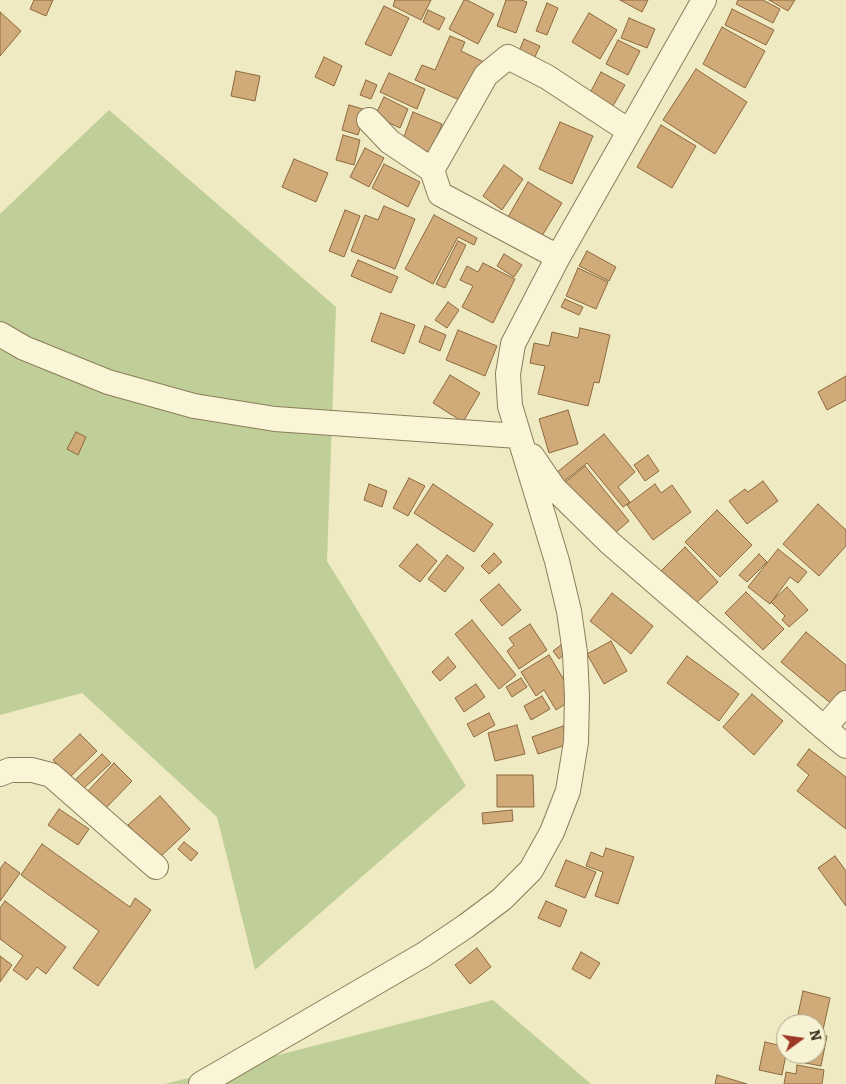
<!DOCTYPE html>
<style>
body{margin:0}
#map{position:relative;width:846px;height:1084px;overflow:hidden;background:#f0eac3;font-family:Bitter,serif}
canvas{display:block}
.north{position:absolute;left:776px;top:1014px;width:50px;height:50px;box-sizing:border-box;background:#f7f2d3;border:1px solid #aca48b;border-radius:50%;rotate:76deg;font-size:14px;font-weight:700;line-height:20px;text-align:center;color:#3b301e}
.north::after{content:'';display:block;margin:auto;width:18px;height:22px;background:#9d3826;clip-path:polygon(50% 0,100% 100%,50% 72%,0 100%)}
</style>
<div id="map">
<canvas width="846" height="1084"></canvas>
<div class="north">N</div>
</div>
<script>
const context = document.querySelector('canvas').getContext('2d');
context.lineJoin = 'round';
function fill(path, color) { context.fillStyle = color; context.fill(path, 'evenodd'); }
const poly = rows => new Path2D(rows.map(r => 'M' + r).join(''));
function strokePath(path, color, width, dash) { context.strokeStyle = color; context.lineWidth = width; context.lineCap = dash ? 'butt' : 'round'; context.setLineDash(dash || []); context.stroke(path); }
fill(poly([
 [109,110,336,307,327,561,466,786,255,970,217,817,82,693,0,715,0,214],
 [493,1000,591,1084,165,1084]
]), '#bfcf97');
const building = poly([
 [34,0,53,0,46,16,30,9,34,0],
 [395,0,431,0,421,20,393,6,395,0],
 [464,0,467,0,494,14,478,44,449,29,464,0],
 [506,0,521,0,527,2,516,33,497,26,506,0],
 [620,0,648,0,642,12,620,0],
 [738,0,763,0,780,9,773,23,736,4,738,0],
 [769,0,795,0,788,11,769,0],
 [547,3,558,8,547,35,536,31,547,3],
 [384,6,409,18,391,56,365,44,384,6],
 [732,9,774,30,766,45,725,25,732,9],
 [428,10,445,18,439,30,423,22,428,10],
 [0,12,21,31,0,56,0,12],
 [589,13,617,30,600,59,572,42,589,13],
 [629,18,655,29,647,48,621,38,629,18],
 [722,27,765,51,745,88,703,64,722,27],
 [450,36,465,42,461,51,484,62,466,103,415,80,422,65,435,70,450,36],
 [524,39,540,46,533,61,518,54,524,39],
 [618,40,640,51,628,75,606,64,618,40],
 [324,57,342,66,334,86,315,77,324,57],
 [696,69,747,102,715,154,663,120,696,69],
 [236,71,260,76,255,101,231,96,236,71],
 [601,72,625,85,613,106,590,93,601,72],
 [389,73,425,89,417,109,380,92,389,73],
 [366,80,377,85,371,99,360,95,366,80],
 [384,97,408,109,400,128,375,116,384,97],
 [349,105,366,110,358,135,342,130,349,105],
 [413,112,442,124,431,153,402,142,413,112],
 [560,122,593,136,572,184,539,169,560,122],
 [661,125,696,146,672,188,637,167,661,125],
 [343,135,360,140,354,165,336,160,343,135],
 [365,148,384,158,369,187,350,177,365,148],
 [294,159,328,173,316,202,282,187,294,159],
 [384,164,420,182,408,207,372,188,384,164],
 [504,165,523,179,502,210,483,196,504,165],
 [528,182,562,203,537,244,504,224,528,182],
 [384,206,415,219,395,269,351,251,365,215,378,220,384,206],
 [345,210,360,216,344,257,329,251,345,210],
 [434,215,477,238,474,245,458,237,433,284,405,269,434,215],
 [458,241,466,245,445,288,436,284,458,241],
 [587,251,616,267,609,281,579,266,587,251],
 [504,254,522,265,514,277,497,266,504,254],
 [358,260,398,277,391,293,351,276,358,260],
 [483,263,515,279,493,323,462,307,473,286,460,280,467,266,478,272,483,263],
 [578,268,608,282,596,309,566,296,578,268],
 [565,299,583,307,579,315,561,307,565,299],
 [448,302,459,310,447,328,435,320,448,302],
 [381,313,415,325,404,354,371,341,381,313],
 [425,326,446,335,440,351,419,342,425,326],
 [580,328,610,335,599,383,594,382,588,406,538,394,545,366,530,363,534,343,549,346,552,332,578,338,580,328],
 [458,330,497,346,485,376,446,360,458,330],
 [450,375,480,393,463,422,433,403,450,375],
 [846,376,846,400,827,410,818,392,846,376],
 [568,410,578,444,549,453,539,419,568,410],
 [76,432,86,437,78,455,67,449,76,432],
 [604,434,635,472,618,487,630,502,623,507,587,463,557,487,550,478,604,434],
 [648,455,659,471,645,481,634,465,648,455],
 [585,466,629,521,608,539,563,484,585,466],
 [409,478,425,486,408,516,393,508,409,478],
 [763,481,778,501,747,524,729,501,745,489,748,492,763,481],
 [369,484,387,491,382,507,364,500,369,484],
 [433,484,493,524,474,552,414,513,433,484],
 [655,484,661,493,672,485,691,512,653,540,627,505,655,484],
 [818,504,846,530,846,546,819,576,783,544,818,504],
 [717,510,752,545,720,577,685,542,717,510],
 [417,544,437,561,420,582,399,566,417,544],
 [685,547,718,582,692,607,659,573,685,547],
 [778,549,807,572,798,583,790,577,770,604,748,587,778,549],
 [494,553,502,562,489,574,481,566,494,553],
 [759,554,767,562,747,582,739,575,759,554],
 [447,555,464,568,445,592,428,579,447,555],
 [499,584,521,610,502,626,480,600,499,584],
 [787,587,808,610,789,627,782,620,785,616,771,602,787,587],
 [746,592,784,629,763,650,725,613,746,592],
 [612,593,653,626,631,654,590,621,612,593],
 [472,620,516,675,499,689,455,634,472,620],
 [530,624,547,650,519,669,507,651,514,645,509,638,530,624],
 [806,632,846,665,846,692,834,706,781,662,806,632],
 [611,641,627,671,604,684,587,654,611,641],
 [561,645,567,652,559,659,553,651,561,645],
 [549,655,575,698,556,710,544,690,536,696,521,672,549,655],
 [687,656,739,694,719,721,667,683,687,656],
 [448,657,456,667,440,681,432,672,448,657],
 [521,678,527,687,512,697,506,687,521,678],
 [476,684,485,697,464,712,455,698,476,684],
 [752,694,783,721,754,755,723,727,752,694],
 [542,696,550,709,531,720,524,706,542,696],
 [489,713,495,725,474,737,467,724,489,713],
 [517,725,525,754,495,761,488,733,517,725],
 [563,726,569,744,538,754,532,737,563,726],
 [80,734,97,751,70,777,53,760,80,734],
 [809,749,846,777,846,829,797,791,809,775,797,765,809,749],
 [102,754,111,763,83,789,75,780,102,754],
 [114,763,132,781,104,810,86,793,114,763],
 [497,775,533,775,534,807,497,807,497,775],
 [160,796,190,829,159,858,128,825,160,796],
 [59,809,89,829,78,845,48,825,59,809],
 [512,810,513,821,483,824,482,813,512,810],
 [184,842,198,853,191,861,178,849,184,842],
 [42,844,130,907,135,898,151,910,98,986,73,968,99,931,21,875,42,844],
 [606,848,634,857,618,904,595,896,603,872,586,866,591,852,603,857,606,848],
 [835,856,846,871,846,906,818,868,835,856],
 [566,860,596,872,585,898,555,886,566,860],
 [5,862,20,873,0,901,0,869,5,862],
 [5,901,66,947,46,974,37,967,27,980,13,970,23,956,0,939,0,908,5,901],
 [546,901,567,910,560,927,538,918,546,901],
 [477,948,491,967,470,984,455,965,477,948],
 [581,952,600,963,590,979,572,969,581,952],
 [0,956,12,965,0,982,0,956],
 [803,991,830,998,823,1030,816,1028,816,1024,796,1024,803,991],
 [816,1034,827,1036,821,1066,800,1062,801,1054,816,1054,816,1034],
 [765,1042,786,1047,786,1054,782,1075,759,1070,765,1042],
 [797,1065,824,1070,822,1084,784,1084,786,1072,796,1074,797,1065],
 [717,1075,747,1084,715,1084,717,1075]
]);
fill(building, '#d0aa78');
strokePath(building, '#8c693e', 1);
const minor = poly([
 [369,120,390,142,432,170],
 [558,257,440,194,432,170,486,75,508,57,547,77,629,131],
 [0,334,24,348,108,382,194,406,275,419,518,436],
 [532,456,554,488,610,543,824,728,846,746],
 [824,728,846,703],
 [0,774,10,770,32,770,51,775,156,867],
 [201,1084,423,955,466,926,502,899,531,870,552,832,568,791,576,742,577,697,575,653,569,611,557,561,510,406,508,374,513,344,558,257,704,0]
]);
strokePath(minor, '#8b7c59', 26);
strokePath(minor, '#faf5d7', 24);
</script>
